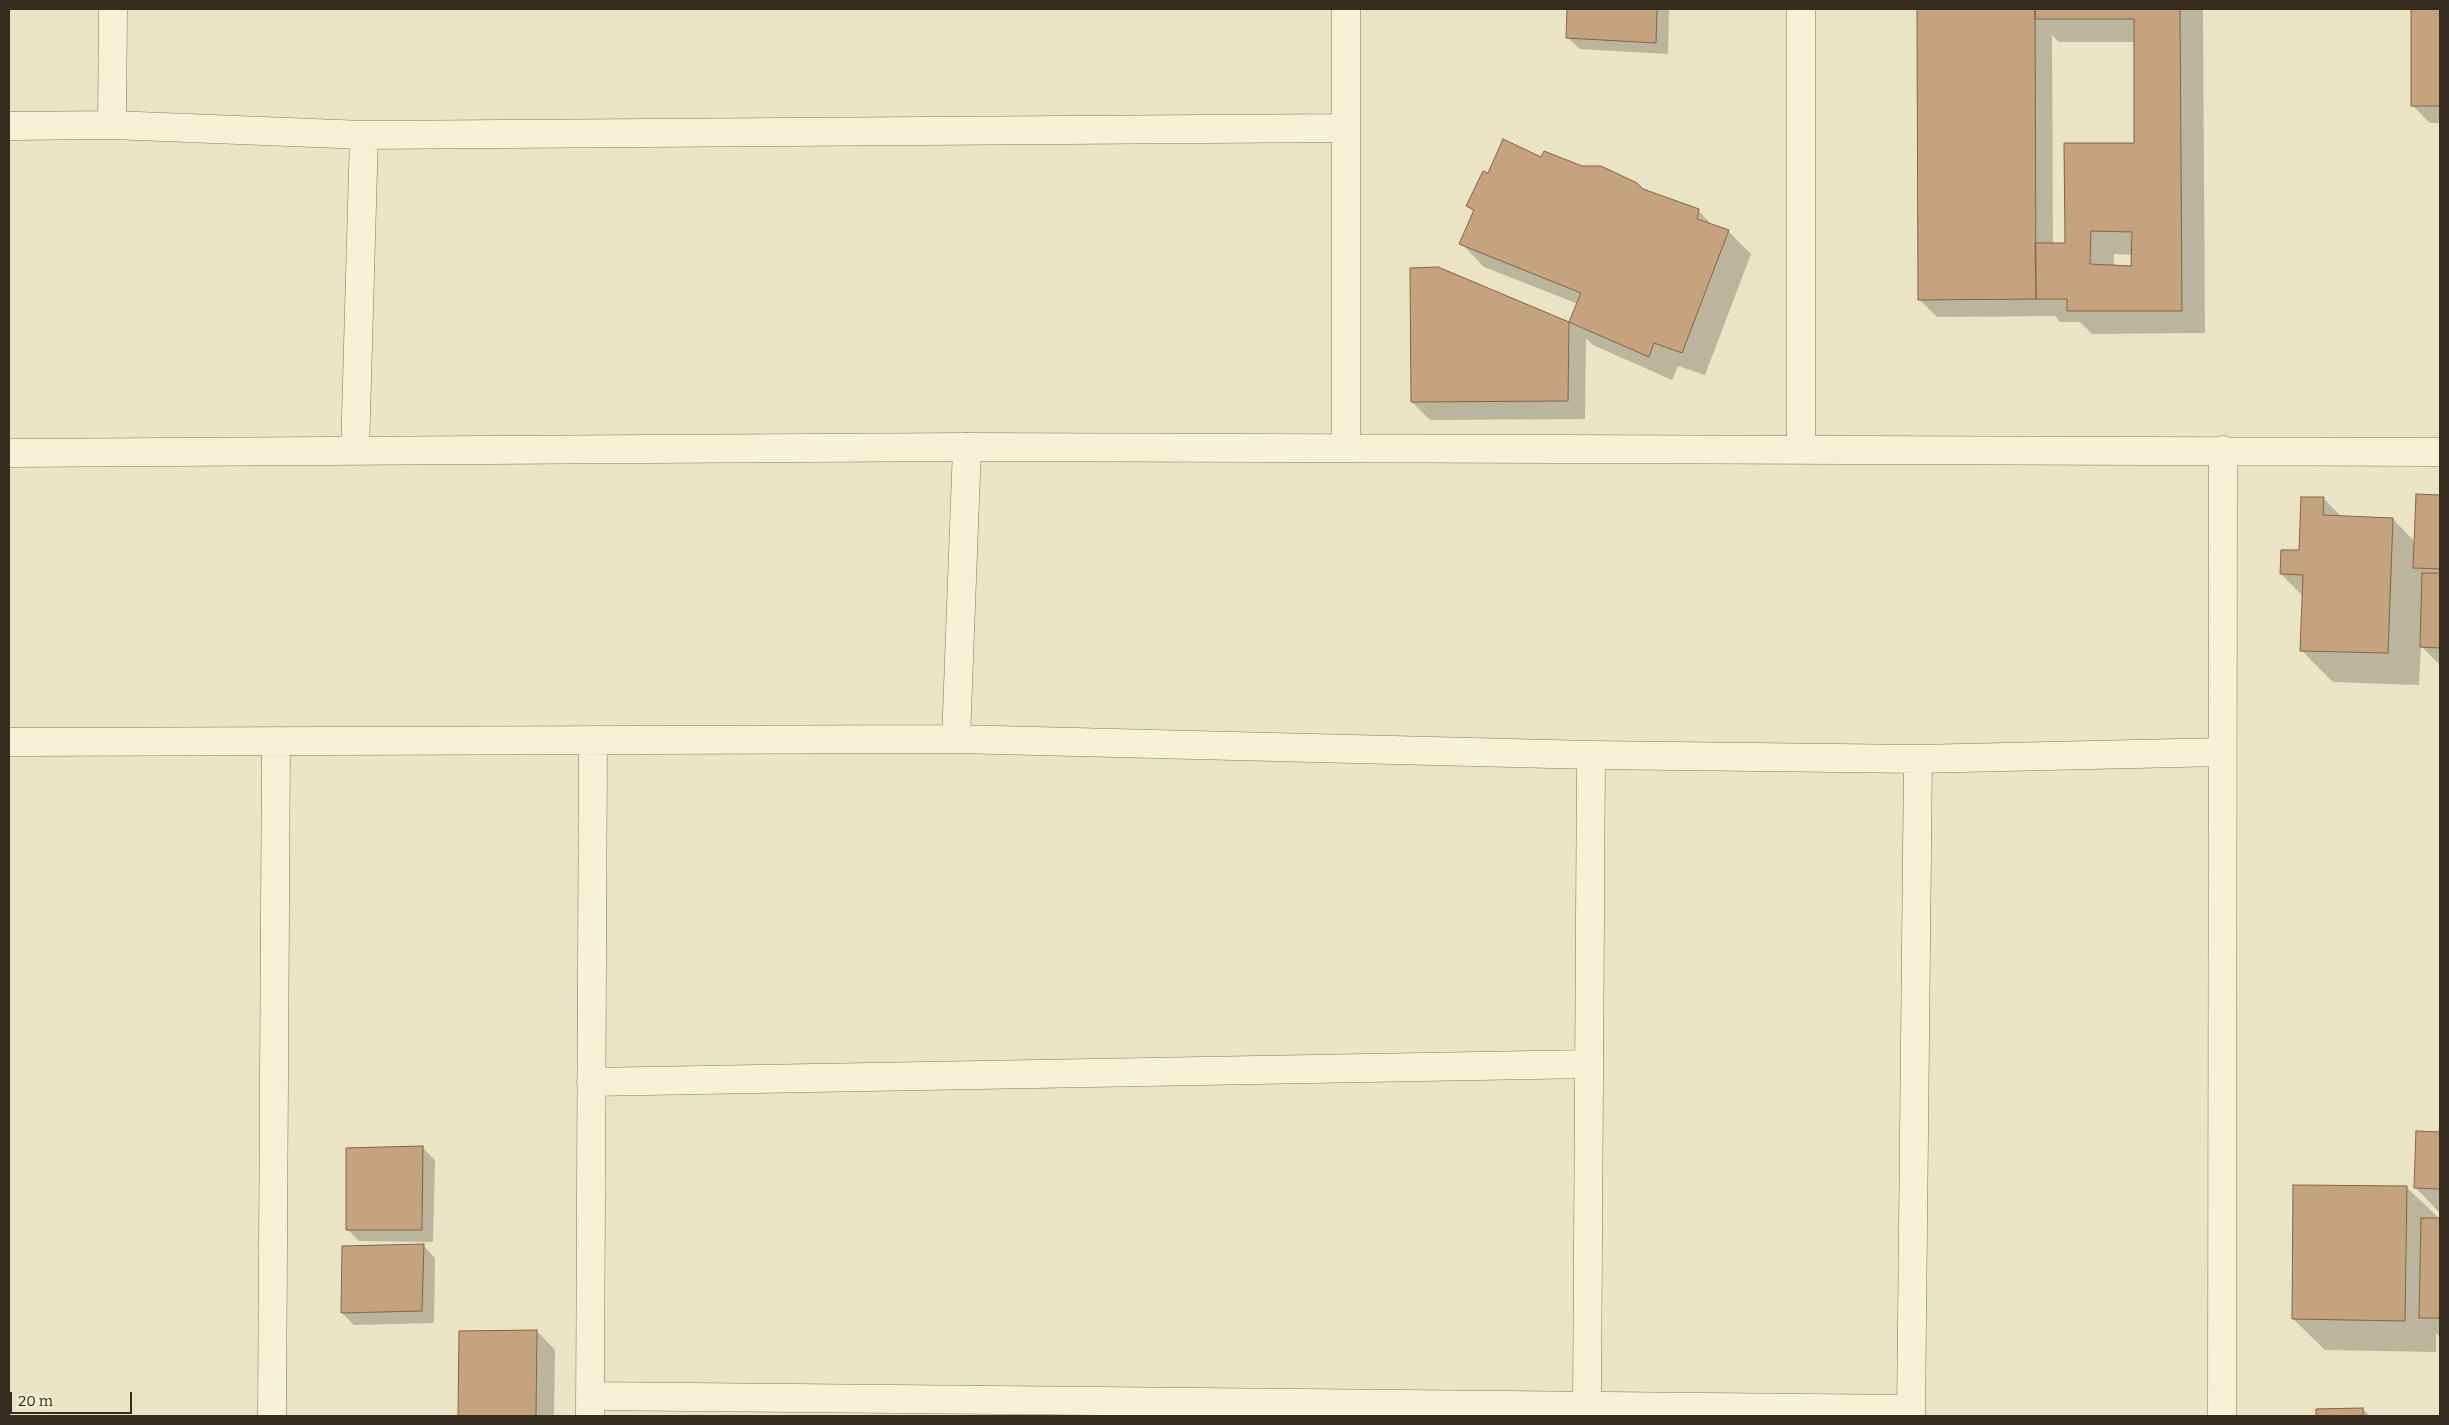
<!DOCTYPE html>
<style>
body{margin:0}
#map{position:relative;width:2449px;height:1425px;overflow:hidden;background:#eae3c5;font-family:Bitter,serif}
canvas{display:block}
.frame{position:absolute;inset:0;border:10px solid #352c1f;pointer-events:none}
.scale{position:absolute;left:10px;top:1392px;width:122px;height:22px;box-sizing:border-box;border:2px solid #352c1f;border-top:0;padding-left:6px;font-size:15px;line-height:18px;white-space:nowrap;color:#352c1f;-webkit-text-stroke:4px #f2edd4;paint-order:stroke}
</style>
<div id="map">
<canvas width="2449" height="1425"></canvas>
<div class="frame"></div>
<div class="scale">20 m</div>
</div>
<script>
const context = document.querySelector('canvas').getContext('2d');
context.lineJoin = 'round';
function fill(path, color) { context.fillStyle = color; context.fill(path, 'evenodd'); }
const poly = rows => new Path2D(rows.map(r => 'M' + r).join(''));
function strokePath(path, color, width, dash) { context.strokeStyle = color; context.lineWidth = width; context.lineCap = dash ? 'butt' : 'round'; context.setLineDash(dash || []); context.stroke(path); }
fill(poly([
 [1568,9,1669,9,1668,54,1580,49,1567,37],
 [1918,9,2203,9,2205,333,2092,334,2080,322,2060,322,2055,316,1937,317,1919,299],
 [2052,35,2059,42,2135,42,2135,144,2066,245,2053,245],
 [2114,254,2133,255,2132,267,2114,266],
 [2280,9,2440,9,2440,123,2430,123,2412,105,2412,10],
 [1541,159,1643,190,1698,210,1713,226,1728,231,1751,254,1705,375,1678,366,1672,380,1593,345,1586,338,1585,419,1430,420,1412,402,1438,268,1569,324,1578,304,1484,267,1461,243,1474,212,1468,206,1489,175],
 [2417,496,2440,496,2440,665,2421,646,2419,685,2333,682,2301,650,2303,596,2281,574,2300,551,2323,498,2342,517,2393,519,2415,542],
 [2418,1132,2440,1133,2440,1213,2415,1187],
 [423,1148,435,1160,433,1242,359,1241,347,1229],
 [2406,1187,2440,1219,2440,1337,2436,1333,2436,1352,2325,1350,2293,1319],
 [423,1245,435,1258,434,1323,354,1325,342,1313],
 [537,1331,555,1350,554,1416,459,1416,461,1332],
 [2363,1409,2370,1416,2317,1416,2317,1410]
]), '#0003');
const building = poly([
 [1567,9,1657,9,1656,43,1566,38,1567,9],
 [1917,9,2035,9,2036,299,1918,300,1917,9],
 [2035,9,2180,9,2182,311,2067,311,2067,299,2036,299,2035,243,2065,243,2064,143,2134,143,2134,19,2035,19,2035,9],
 [2091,231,2132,232,2131,266,2090,264,2091,231],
 [2411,9,2440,9,2440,106,2411,106,2411,9],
 [1503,139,1541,157,1544,151,1582,166,1601,166,1637,183,1643,189,1699,209,1697,219,1729,230,1682,353,1654,343,1649,357,1569,322,1581,293,1459,244,1474,210,1466,206,1483,171,1488,173,1503,139],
 [1438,267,1569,322,1568,401,1411,402,1410,268,1438,267],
 [2416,494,2440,495,2440,569,2413,568,2416,494],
 [2301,497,2324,497,2323,515,2393,518,2388,653,2300,651,2303,575,2280,574,2281,550,2299,550,2301,497],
 [2422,573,2440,573,2440,648,2420,647,2422,573],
 [2416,1131,2440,1132,2440,1189,2414,1188,2416,1131],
 [423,1146,422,1230,346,1230,346,1148,423,1146],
 [2293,1185,2407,1186,2405,1321,2292,1319,2293,1185],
 [2421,1218,2440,1218,2440,1318,2419,1318,2421,1218],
 [424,1244,422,1311,341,1313,342,1246,424,1244],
 [537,1330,536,1416,458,1416,459,1331,537,1330],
 [2363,1408,2363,1416,2316,1416,2316,1409,2363,1408]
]);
fill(building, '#c5a37e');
strokePath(building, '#806345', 1);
const street = poly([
 [112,125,113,9],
 [9,126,112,125,364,135,1346,128],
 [1346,448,1346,9],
 [1801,449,1801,9],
 [355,451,364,135],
 [9,453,967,447,2440,452],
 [956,739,967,447],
 [9,742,956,739,1591,755,1918,759,2222,752],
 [591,1082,1589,1064],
 [590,1396,1911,1409],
 [1587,1406,1591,755],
 [272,1416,276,741],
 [590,1416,593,740],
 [1911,1416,1918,759],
 [2222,1416,2223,450]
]);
strokePath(street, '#83755d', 29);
strokePath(street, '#f6f0d7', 28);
</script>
